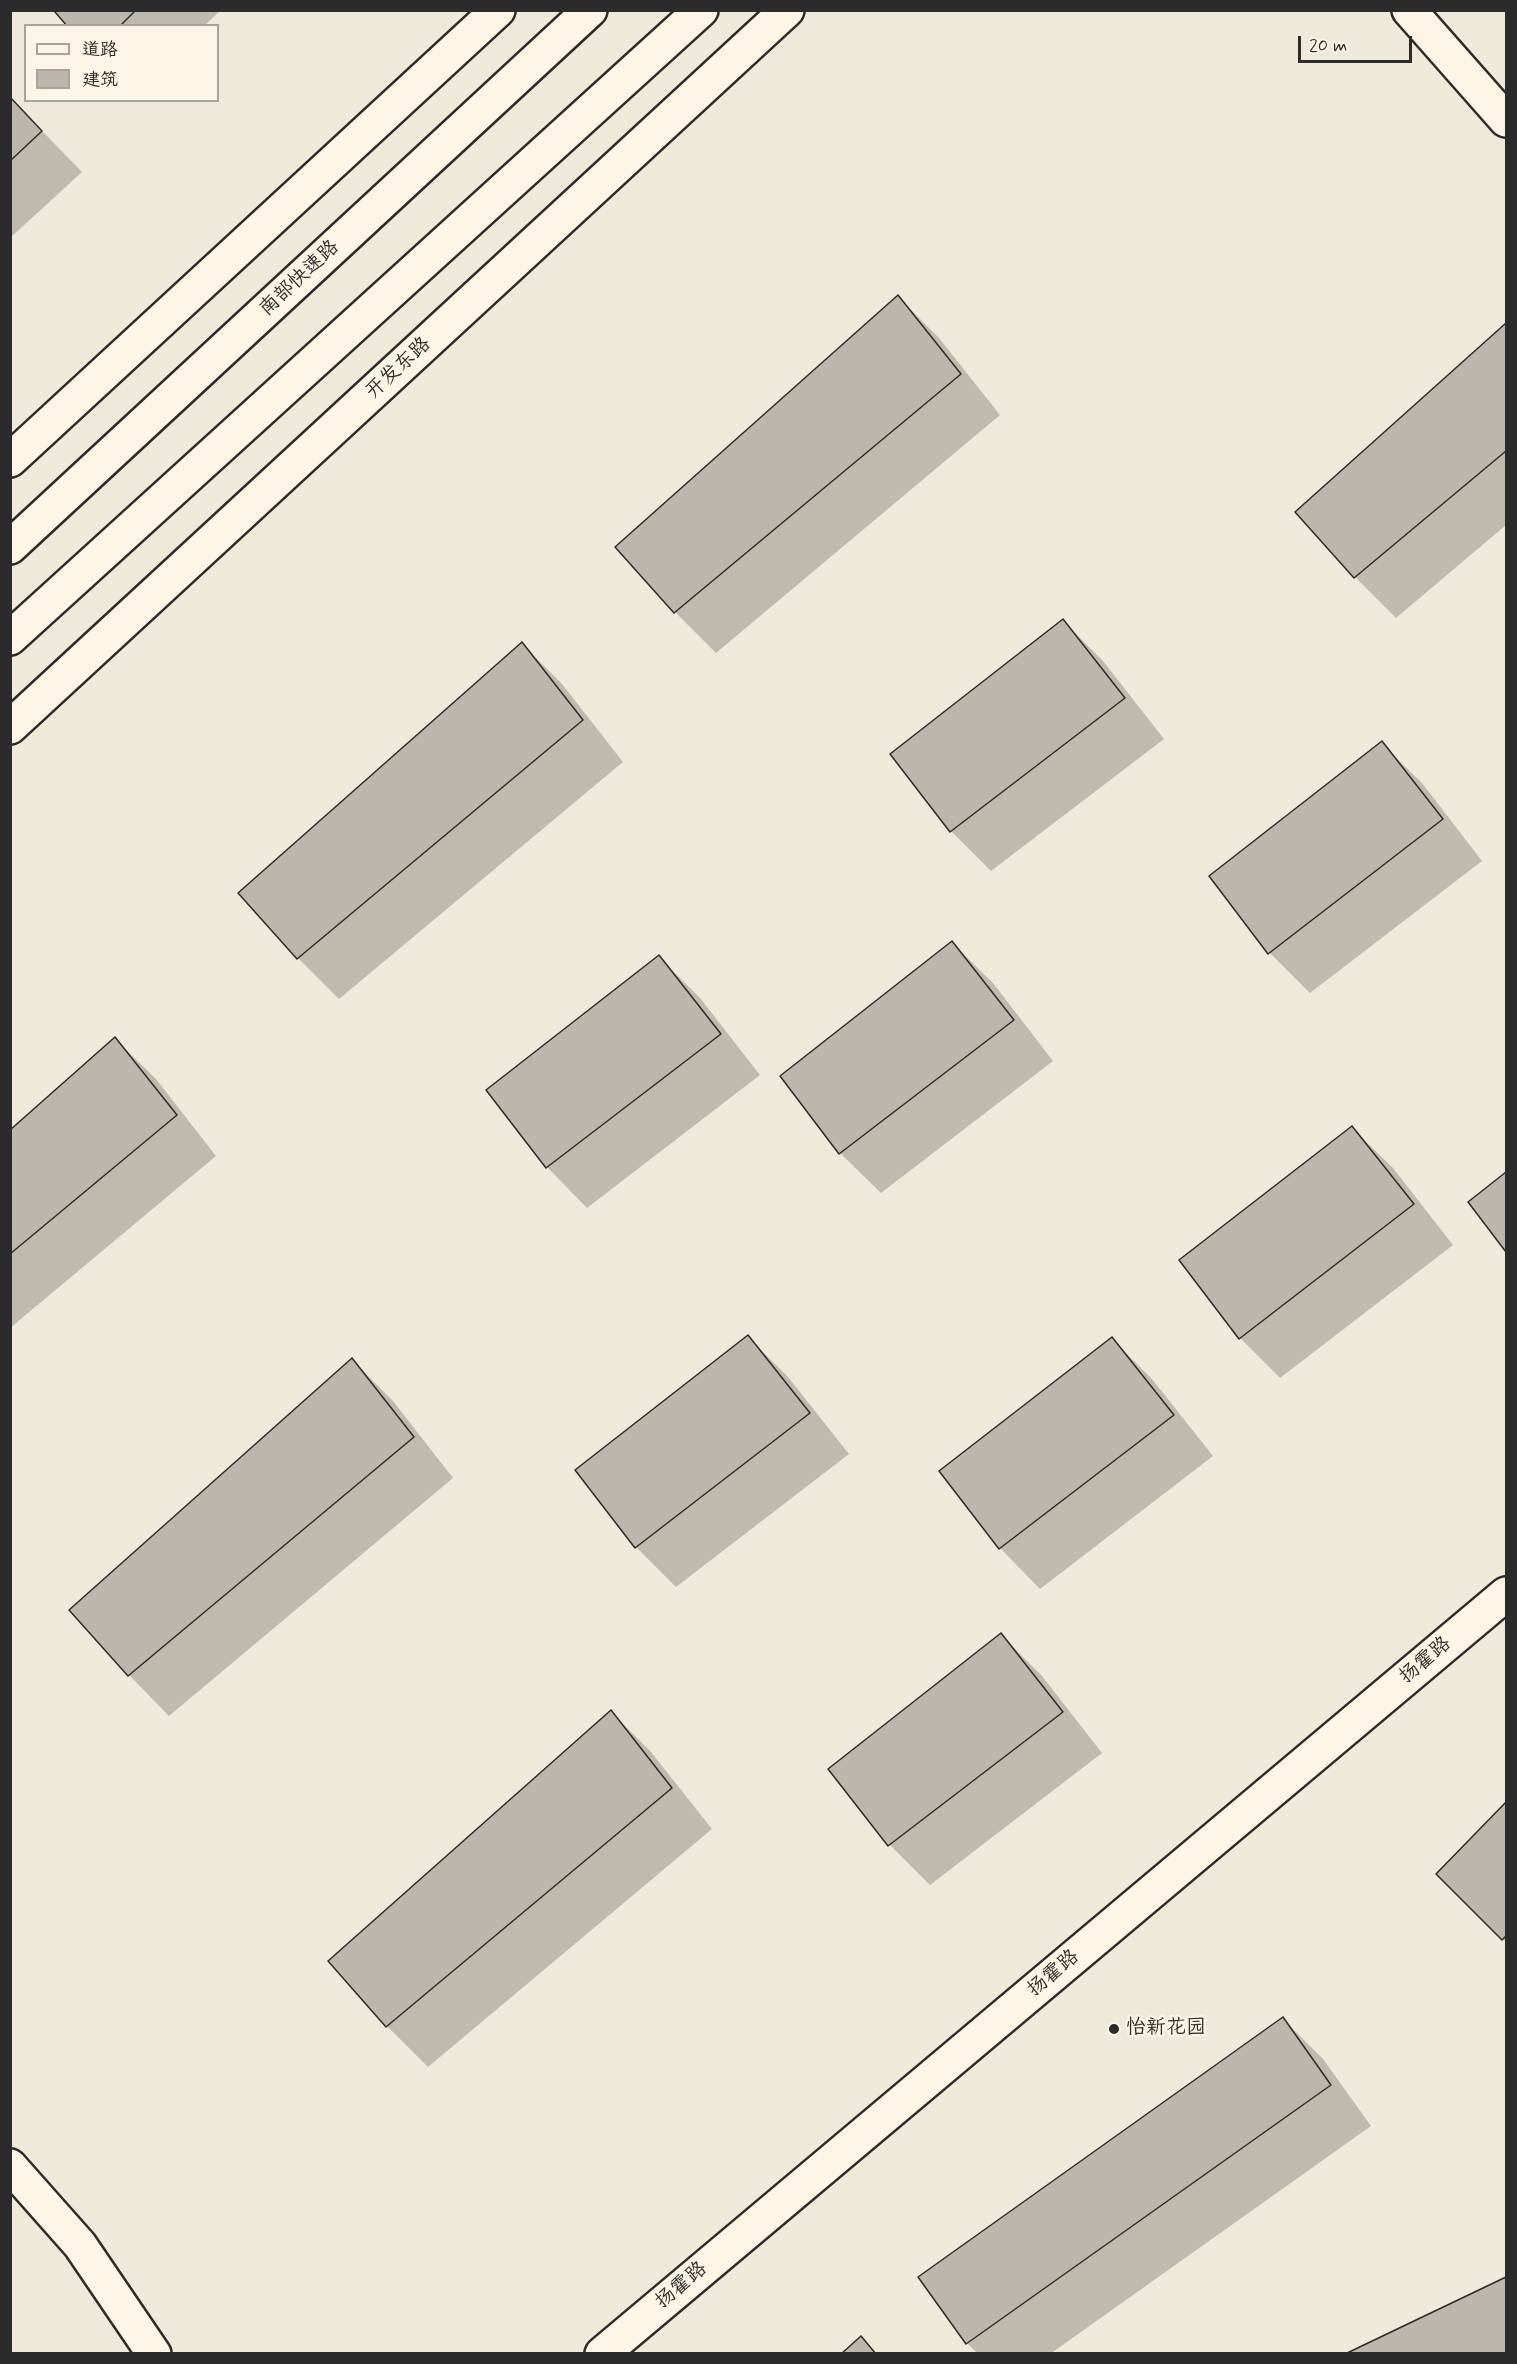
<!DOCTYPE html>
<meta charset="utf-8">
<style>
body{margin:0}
#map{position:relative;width:1517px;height:2364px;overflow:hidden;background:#efe9da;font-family:Mynerve,"LXGW WenKai TC",sans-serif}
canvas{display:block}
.frame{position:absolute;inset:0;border:12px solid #2b2b2b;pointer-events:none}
.legend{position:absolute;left:24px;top:24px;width:195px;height:78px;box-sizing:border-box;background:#fcf5e5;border:2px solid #a8a49b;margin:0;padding:8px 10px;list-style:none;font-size:18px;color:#2b2b2b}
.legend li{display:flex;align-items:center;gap:12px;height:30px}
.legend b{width:30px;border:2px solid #a8a49b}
.scale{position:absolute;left:1298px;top:36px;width:114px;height:27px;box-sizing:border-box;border:3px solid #2b2b2b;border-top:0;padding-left:8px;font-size:18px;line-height:21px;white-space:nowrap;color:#2b2b2b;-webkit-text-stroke:4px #fcf5e5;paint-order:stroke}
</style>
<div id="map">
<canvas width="1517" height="2364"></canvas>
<div class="frame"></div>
<ul class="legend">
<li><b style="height:8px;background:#fcf5e5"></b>道路</li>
<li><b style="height:16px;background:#bcb7ac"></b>建筑</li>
</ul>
<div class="scale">20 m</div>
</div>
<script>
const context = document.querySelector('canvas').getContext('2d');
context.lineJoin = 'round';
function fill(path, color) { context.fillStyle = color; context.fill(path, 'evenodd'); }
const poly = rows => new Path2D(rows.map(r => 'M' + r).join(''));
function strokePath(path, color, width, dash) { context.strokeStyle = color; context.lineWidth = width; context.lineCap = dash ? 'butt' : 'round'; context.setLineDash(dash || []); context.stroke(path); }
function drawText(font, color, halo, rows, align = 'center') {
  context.font = font + ' Mynerve,"LXGW WenKai TC",sans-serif'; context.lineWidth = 4.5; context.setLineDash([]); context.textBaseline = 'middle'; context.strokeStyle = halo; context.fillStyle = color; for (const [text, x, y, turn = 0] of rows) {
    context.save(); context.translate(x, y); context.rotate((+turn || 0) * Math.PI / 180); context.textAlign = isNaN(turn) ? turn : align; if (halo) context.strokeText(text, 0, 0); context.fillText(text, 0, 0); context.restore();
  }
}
fill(poly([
 [60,10,221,10,204,26,69,26],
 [10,98,82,172,10,238],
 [898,297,939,338,1000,415,716,653,675,612,617,547],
 [1506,325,1506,525,1396,618,1355,577,1297,512],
 [1063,621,1103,661,1164,739,991,871,951,831],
 [522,644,562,684,623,762,339,999,298,958,240,893],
 [1381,743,1422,783,1482,861,1310,993,1270,953],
 [952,943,993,983,1053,1061,881,1193,840,1153],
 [659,957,700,998,760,1075,587,1208,547,1167,488,1090],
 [115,1039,156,1079,216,1156,10,1328,10,1132],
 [1352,1128,1393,1168,1453,1245,1280,1378,1240,1338],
 [1506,1174,1506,1249,1470,1202],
 [748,1337,788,1377,849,1454,676,1587,636,1547],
 [1112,1339,1152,1379,1213,1456,1040,1589,1000,1548],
 [352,1360,393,1401,453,1478,169,1716,129,1675],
 [1001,1635,1042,1676,1102,1753,930,1885,890,1845,830,1769],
 [611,1712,651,1752,712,1829,428,2067,387,2026,330,1962],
 [1506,1804,1506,1942,1438,1874],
 [1283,2019,1323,2059,1371,2126,1050,2354,978,2354,967,2343,920,2277],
 [1506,2278,1506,2354,1348,2354]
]), '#0003');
const building = poly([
 [57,10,136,10,120,26,67,26,55,12,57,10],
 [10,97,42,131,10,161,10,97],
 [898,295,961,374,674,613,615,547,898,295],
 [1506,323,1506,451,1354,578,1295,512,1506,323],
 [1063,619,1125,698,950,832,890,754,1063,619],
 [522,642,583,720,297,959,238,893,522,642],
 [1382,741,1443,819,1268,954,1209,876,1382,741],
 [952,941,1014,1020,839,1154,780,1076,952,941],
 [659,955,721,1034,546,1168,486,1090,659,955],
 [115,1037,177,1115,10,1254,10,1130,115,1037],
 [1352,1126,1414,1204,1239,1339,1179,1260,1352,1126],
 [1506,1172,1506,1252,1468,1202,1506,1172],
 [748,1335,810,1413,635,1548,575,1470,748,1335],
 [1112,1337,1174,1415,999,1549,939,1471,1112,1337],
 [352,1358,414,1437,128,1676,69,1610,352,1358],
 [1001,1633,1063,1712,888,1846,828,1769,1001,1633],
 [611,1710,672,1788,386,2027,328,1961,611,1710],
 [1506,1802,1506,1936,1502,1940,1436,1874,1506,1802],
 [1283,2017,1331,2085,966,2344,918,2277,1283,2017],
 [1506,2277,1506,2354,1345,2354,1506,2277],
 [861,2336,876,2354,841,2354,861,2336]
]);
fill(building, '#bcb7ac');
strokePath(building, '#2b2b2b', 1.5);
const street = poly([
 [1409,10,1506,120]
]);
const secondary = poly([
 [10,638,701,10],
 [10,727,787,10],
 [10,2166,80,2245,154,2354],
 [602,2354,1506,1594]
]);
const highway = poly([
 [10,460,498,10],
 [10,547,590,10]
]);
strokePath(street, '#2b2b2b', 38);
strokePath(secondary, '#2b2b2b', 38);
strokePath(highway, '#2b2b2b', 38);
strokePath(street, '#fcf5e5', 33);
strokePath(secondary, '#fcf5e5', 33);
strokePath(highway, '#fcf5e5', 33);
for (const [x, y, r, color] of [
 [1114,2029,6,"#2b2b2b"]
]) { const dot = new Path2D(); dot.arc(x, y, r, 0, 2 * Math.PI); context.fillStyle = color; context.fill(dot); strokePath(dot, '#fcf5e5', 2); }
drawText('20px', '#2b2b2b', '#fcf5e5', [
 ["南部快速路",300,279,-43],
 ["开发东路",399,369,-43],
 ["扬霍路",1426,1661,-40],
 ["扬霍路",1054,1974,-40],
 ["扬霍路",682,2286,-40]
]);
drawText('20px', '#2b2b2b', '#fcf5e5', [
 ["怡新花园",1126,2029]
], 'left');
</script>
